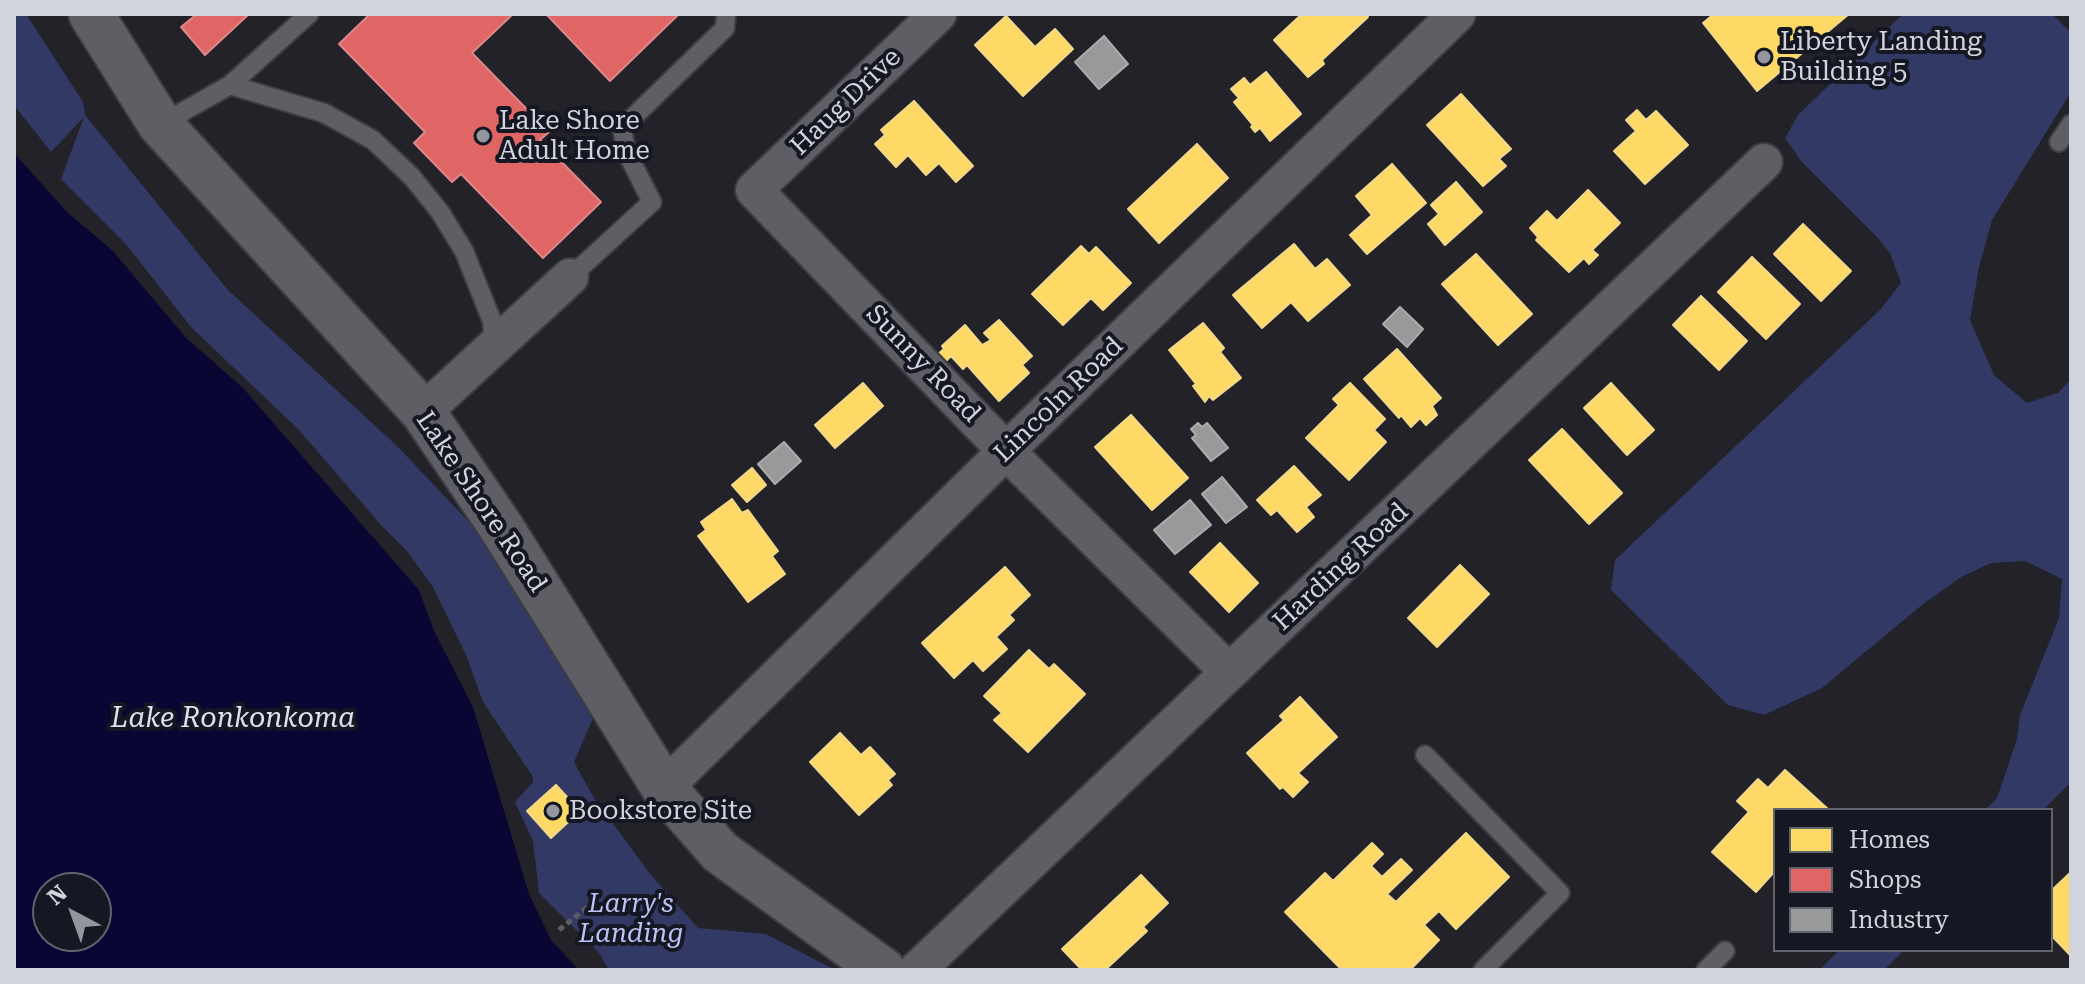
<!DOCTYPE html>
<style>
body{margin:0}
#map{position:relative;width:2085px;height:984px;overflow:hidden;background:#222228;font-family:"Roboto Serif",serif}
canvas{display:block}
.frame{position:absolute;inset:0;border:16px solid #d2d4dd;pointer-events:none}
.legend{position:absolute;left:1773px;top:808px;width:280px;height:144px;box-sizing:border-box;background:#151722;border:2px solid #61636d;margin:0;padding:10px 14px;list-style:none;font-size:24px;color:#d2d4dd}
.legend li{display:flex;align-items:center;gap:16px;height:40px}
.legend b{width:40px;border:2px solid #61636d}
.north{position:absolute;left:32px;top:872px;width:80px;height:80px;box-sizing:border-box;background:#151722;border:2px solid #61636d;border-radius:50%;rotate:319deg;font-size:22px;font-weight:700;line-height:32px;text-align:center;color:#d2d4dd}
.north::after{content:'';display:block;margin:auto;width:28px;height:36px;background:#94969e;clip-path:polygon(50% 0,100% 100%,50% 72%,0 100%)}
</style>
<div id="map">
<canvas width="2085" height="984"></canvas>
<div class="frame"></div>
<ul class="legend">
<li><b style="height:22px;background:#ffd966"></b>Homes</li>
<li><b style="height:22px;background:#e06666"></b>Shops</li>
<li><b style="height:22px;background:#999"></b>Industry</li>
</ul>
<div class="north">N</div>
</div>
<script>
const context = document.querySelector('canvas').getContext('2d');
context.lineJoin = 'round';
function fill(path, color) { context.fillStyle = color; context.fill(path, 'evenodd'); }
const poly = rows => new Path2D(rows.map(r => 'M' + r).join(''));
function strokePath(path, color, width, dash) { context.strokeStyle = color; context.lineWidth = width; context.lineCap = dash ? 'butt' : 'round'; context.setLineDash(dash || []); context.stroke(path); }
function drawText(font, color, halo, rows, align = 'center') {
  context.font = font + ' "Roboto Serif",serif'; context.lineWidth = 8; context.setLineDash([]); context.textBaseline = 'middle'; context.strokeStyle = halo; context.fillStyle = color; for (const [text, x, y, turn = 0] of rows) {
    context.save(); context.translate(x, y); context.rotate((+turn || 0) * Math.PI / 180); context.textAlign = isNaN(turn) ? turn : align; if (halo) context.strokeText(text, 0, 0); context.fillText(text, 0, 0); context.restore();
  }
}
fill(poly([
 [14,14,26,14,83,102,85,115,228,290,398,447,489,543,556,642,593,718,574,762,594,798,651,875,698,928,766,934,835,970,609,970,599,953,539,893,533,841,515,802,533,782,533,777,483,702,466,655,433,587,407,551,380,524,299,430,191,327,125,243,61,179,84,117,51,152,14,105],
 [1903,14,2052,14,2071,33,2071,92,1992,220,1979,267,1970,320,1994,375,2027,403,2058,393,2071,379,2071,782,2043,810,1985,810,1997,798,2017,739,2020,715,2059,618,2062,579,2025,561,1991,563,1961,577,1922,605,1822,688,1764,715,1728,705,1611,590,1615,560,1880,310,1901,283,1890,253,1878,238,1802,162,1785,138,1798,115],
 [1840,950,1904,950,1884,970,1819,970]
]), '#323965');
fill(poly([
 [14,153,67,212,113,251,186,338,242,387,419,590,435,633,473,707,529,894,551,940,579,970,14,970],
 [48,888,96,888,96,936,48,936]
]), '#090634');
const homes = poly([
 [1302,14,1365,14,1368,17,1322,60,1324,64,1308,77,1274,40,1302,14],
 [1714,14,1849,14,1757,91,1703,23,1714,14],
 [1006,16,1035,47,1055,29,1073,49,1023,96,975,45,1006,16],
 [1266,72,1301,114,1270,141,1260,128,1255,132,1251,127,1253,125,1234,102,1239,98,1231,89,1244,78,1250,85,1266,72],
 [1461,94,1511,149,1499,159,1506,166,1483,186,1427,125,1461,94],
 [914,101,973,166,956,182,939,163,926,175,908,155,896,167,875,144,885,135,881,130,914,101],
 [1637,110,1646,120,1656,111,1688,145,1645,184,1614,151,1636,131,1626,120,1637,110],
 [1197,144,1228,178,1159,243,1128,209,1197,144],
 [1392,164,1426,203,1367,254,1350,235,1372,215,1356,196,1392,164],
 [1456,182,1482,212,1445,245,1428,224,1439,214,1431,205,1456,182],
 [1588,190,1620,223,1592,250,1598,255,1589,264,1584,258,1569,272,1536,240,1538,237,1530,228,1547,211,1557,221,1588,190],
 [1803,224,1851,271,1821,301,1774,254,1803,224],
 [1294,244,1315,269,1327,259,1350,285,1308,321,1291,302,1262,328,1233,295,1294,244],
 [1081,246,1089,254,1096,247,1131,283,1103,310,1091,298,1063,325,1032,294,1081,246],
 [1476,254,1532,314,1498,345,1442,284,1476,254],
 [1752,257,1800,304,1766,339,1718,292,1752,257],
 [1701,296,1747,341,1719,370,1673,325,1701,296],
 [999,320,1032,356,1022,365,1029,373,999,401,967,365,963,369,951,356,945,362,938,354,944,349,942,346,965,325,982,345,991,340,984,333,999,320],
 [1203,323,1224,348,1220,352,1241,378,1213,400,1209,396,1205,402,1193,386,1196,384,1169,350,1203,323],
 [1397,349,1441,398,1432,406,1437,415,1426,425,1420,418,1411,427,1401,415,1399,418,1364,379,1397,349],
 [863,383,883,406,835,448,815,425,863,383],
 [1350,383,1385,419,1374,430,1386,442,1349,480,1306,438,1339,405,1333,399,1350,383],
 [1611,383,1654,430,1627,455,1584,408,1611,383],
 [1131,415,1188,478,1152,510,1095,447,1131,415],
 [1562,429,1622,493,1589,524,1529,460,1562,429],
 [1294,466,1321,495,1306,507,1314,517,1297,532,1277,510,1271,515,1257,500,1294,466],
 [752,468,766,485,747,502,732,485,752,468],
 [732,499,742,513,748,510,778,551,772,556,785,574,748,602,698,536,706,530,701,522,732,499],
 [1220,543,1258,583,1229,612,1190,572,1220,543],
 [1460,565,1489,594,1437,647,1408,618,1460,565],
 [1005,567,1030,595,1009,615,1014,620,996,637,1007,649,983,671,973,660,954,678,922,643,1005,567],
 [1029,650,1049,669,1054,664,1085,694,1028,752,994,720,1002,713,984,696,1029,650],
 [1300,697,1337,737,1298,773,1308,782,1293,797,1283,787,1280,789,1247,753,1284,720,1280,716,1300,697],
 [840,733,861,755,870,747,895,774,888,780,892,785,859,815,810,762,840,733],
 [1785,770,1829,810,1775,810,1775,871,1756,892,1712,852,1749,812,1737,801,1758,779,1768,788,1785,770],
 [556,785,580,811,551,838,527,811,556,785],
 [1466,833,1509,877,1456,929,1439,911,1424,925,1439,940,1410,970,1342,970,1285,912,1325,873,1333,881,1372,843,1383,854,1371,866,1382,877,1401,859,1412,870,1387,894,1396,902,1466,833],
 [2071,872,2071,956,2051,935,2051,891,2071,872],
 [1141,875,1168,903,1143,927,1147,931,1105,970,1082,970,1062,949,1141,875]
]);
fill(homes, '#ffd966');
strokePath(homes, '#f2d88a', 2);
const shops = poly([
 [197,14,249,14,205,55,181,27,197,14],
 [370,14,513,14,472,53,549,132,540,140,601,202,543,258,461,174,452,182,414,143,425,132,339,44,370,14],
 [546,14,679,14,610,81,546,14]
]);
fill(shops, '#e06666');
strokePath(shops, '#dc878a', 2);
const industry = poly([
 [1104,36,1128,64,1099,89,1075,62,1104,36],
 [1400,307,1423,329,1407,347,1383,324,1400,307],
 [1198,423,1202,427,1207,423,1228,448,1211,461,1192,438,1196,435,1191,429,1198,423],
 [784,442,801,461,775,484,758,464,784,442],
 [1222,477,1247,507,1226,523,1202,494,1222,477],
 [1190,500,1211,525,1175,554,1154,530,1190,500]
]);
fill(industry, '#999');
strokePath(industry, '#aaabad', 2);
const lane = poly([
 [230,85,324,113,373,140,412,177,440,212,464,251,492,321,494,344],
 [161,124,230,85,309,14],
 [2059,142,2071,124],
 [570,277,652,202,626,151,622,128,725,28,726,14],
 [1425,755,1560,893,1483,970],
 [1706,970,1725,951]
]);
const street = poly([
 [938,14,754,190,1006,451,1229,672],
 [423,412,570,277],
 [664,788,1006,451,1457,14],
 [917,970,1764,162]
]);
const secondary = poly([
 [91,14,160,124,423,412,501,527,664,788,720,852,883,970]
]);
strokePath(lane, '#3c3c42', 22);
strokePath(street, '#3c3c42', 40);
strokePath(secondary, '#3c3c42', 48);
strokePath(poly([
 [559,930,594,902]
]), '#5d5e62', 5, [6, 4]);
strokePath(lane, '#5e5e64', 18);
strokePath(street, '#5e5e64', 36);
strokePath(secondary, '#5e5e64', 44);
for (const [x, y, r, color] of [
 [1764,57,8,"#94969e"],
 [483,136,8,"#94969e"],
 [553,811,8,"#94969e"]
]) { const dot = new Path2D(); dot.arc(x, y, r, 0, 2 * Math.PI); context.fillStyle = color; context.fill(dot); strokePath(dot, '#151722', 3); }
drawText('26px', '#d2d4dd', '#151722', [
 ["Liberty Landing",1780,42],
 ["Building 5",1780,72],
 ["Lake Shore",499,121],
 ["Adult Home",499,151],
 ["Bookstore Site",569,811]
], 'left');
drawText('26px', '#d2d4dd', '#151722', [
 ["Haug Drive",846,102,-44],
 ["Sunny Road",923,364,46],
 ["Lincoln Road",1059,400,-44],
 ["Lake Shore Road",481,502,56],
 ["Harding Road",1341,567,-43]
]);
drawText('italic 26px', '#b9c5f8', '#151722', [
 ["Larry's",631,904],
 ["Landing",631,934]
]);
drawText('italic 28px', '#dce1f2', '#151722', [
 ["Lake Ronkonkoma",233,719]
]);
</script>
